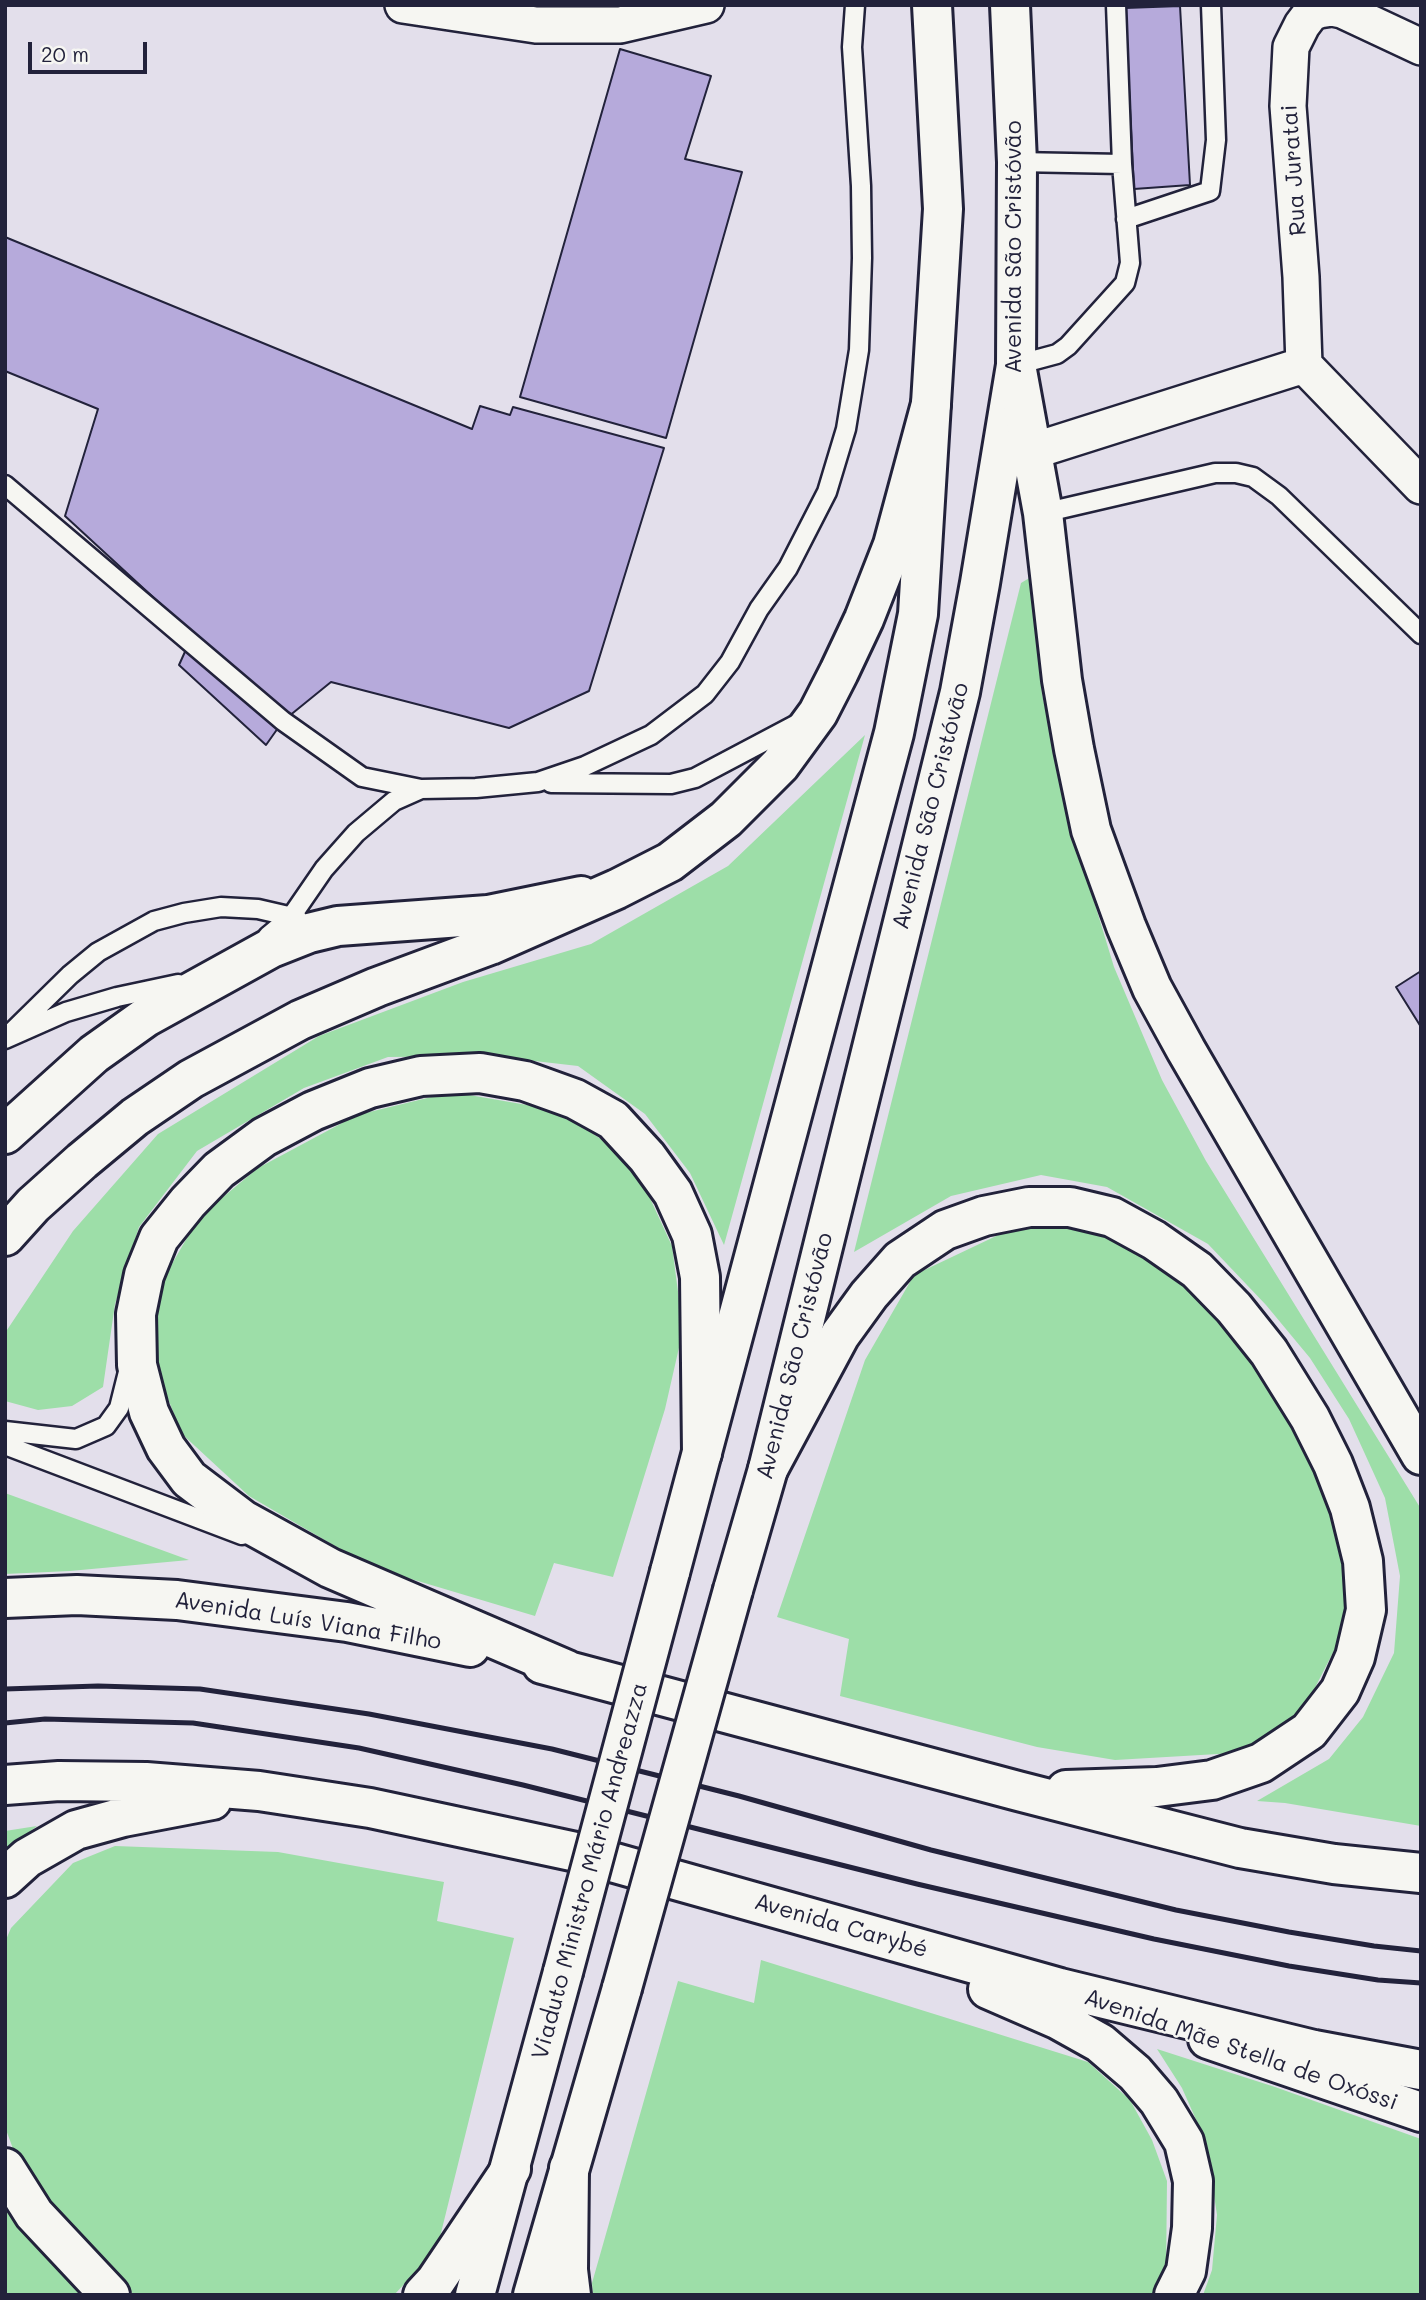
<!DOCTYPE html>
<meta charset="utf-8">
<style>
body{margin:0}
#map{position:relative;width:1426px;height:2300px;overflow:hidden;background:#e3dfeb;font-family:Mali,sans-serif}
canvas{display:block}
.frame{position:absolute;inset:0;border:7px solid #22223b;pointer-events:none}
.scale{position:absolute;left:28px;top:42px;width:119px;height:32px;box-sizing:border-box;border:4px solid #22223b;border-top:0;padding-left:9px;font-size:21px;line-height:24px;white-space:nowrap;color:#22223b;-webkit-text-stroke:5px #f6f6f2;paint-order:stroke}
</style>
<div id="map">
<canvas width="1426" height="2300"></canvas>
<div class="frame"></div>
<div class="scale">20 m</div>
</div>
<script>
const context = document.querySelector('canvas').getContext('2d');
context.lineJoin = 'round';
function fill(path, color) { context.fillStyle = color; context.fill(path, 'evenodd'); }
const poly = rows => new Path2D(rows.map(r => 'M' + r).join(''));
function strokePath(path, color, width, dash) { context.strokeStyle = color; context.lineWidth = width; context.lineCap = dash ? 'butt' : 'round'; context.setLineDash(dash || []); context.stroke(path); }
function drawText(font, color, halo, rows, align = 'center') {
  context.font = font + ' Mali,sans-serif'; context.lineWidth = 5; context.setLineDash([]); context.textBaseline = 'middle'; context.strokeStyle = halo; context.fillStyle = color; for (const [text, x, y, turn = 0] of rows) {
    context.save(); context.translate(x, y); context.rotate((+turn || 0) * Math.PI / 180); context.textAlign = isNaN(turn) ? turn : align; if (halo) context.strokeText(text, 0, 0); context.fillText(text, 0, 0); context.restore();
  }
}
fill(poly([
 [1031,577,1042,694,1069,819,1114,967,1162,1080,1206,1161,1421,1509,1421,1826,1285,1803,1257,1801,1329,1759,1363,1717,1394,1653,1400,1576,1385,1498,1349,1419,1310,1358,1266,1305,1208,1244,1107,1187,1041,1175,951,1196,854,1252,1021,583],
 [865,735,724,1245,690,1173,645,1114,578,1066,491,1056,388,1057,304,1088,197,1151,139,1227,115,1304,103,1387,72,1406,38,1410,5,1401,5,1333,73,1231,158,1134,319,1036,463,982,591,944,728,866],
 [452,1092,556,1110,632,1159,672,1246,683,1330,665,1409,613,1577,554,1563,535,1616,371,1567,249,1496,182,1434,153,1361,161,1283,199,1217,258,1168,357,1115],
 [1088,1227,1174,1273,1237,1337,1297,1429,1348,1550,1343,1633,1299,1719,1235,1753,1115,1760,1037,1747,840,1696,849,1639,777,1617,865,1360,914,1275,1013,1228],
 [5,1493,189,1560,70,1571,5,1574],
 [37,1826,5,1851,5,1831],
 [115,1846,278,1852,444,1882,437,1921,514,1938,437,2249,394,2295,134,2295,19,2165,5,2127,5,1942,11,1928,73,1863],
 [761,1960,1088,2062,1130,2100,1152,2140,1167,2181,1166,2273,1154,2295,593,2295,592,2283,678,1981,754,2003],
 [1157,2049,1275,2087,1421,2139,1421,2295,1203,2295,1212,2270,1217,2215,1206,2142,1182,2088],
 [5,2202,29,2238,84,2295,5,2295]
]), '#9ddea8');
const building = poly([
 [1180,6,1190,185,1134,189,1125,8,1180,6],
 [620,49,711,76,685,159,742,172,666,438,520,397,620,49],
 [5,237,472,429,480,406,510,415,513,407,664,448,589,691,509,728,331,682,283,721,266,745,179,665,193,634,65,516,98,409,5,371,5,237],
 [1421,971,1421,1027,1396,987,1421,971]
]);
fill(building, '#b6aadb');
strokePath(building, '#22223b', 2);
const lane = poly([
 [1017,162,1122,164],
 [1126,219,1210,191,1216,140,1211,5],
 [1016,365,1057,354,1068,346,1125,283,1130,263,1122,164,1116,5],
 [5,485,283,721,362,777,421,789,476,788,538,782,585,766,651,735,705,694,730,662,759,609,788,568,827,492,846,429,859,350,862,258,861,186,852,47,855,5],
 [1043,513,1215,473,1236,473,1253,477,1279,496,1421,634],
 [551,783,671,784,695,778,799,723],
 [268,936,291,917,324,869,356,833,394,801,421,789],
 [13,1031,70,975,98,952,154,921,184,913,221,907,258,909,297,918],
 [5,1039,66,1012,117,997,178,984],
 [5,1431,76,1439,106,1426,119,1408,129,1368],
 [5,1445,242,1535]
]);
const street = poly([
 [403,5,536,25,620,25,706,5],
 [1421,47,1342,10,1332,8,1319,10,1311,13,1302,25,1291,47,1288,106,1301,277,1304,365,1421,486],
 [1033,451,1304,365]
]);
const secondary = poly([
 [5,1134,94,1054,146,1017,271,948,309,933,338,926,488,915,581,896],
 [1208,2039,1421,2112]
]);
const primary = poly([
 [670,1572,894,733,918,614,943,209,932,5],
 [733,1590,768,1469,960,692,980,583,1016,365,1017,162,1010,5],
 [475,2295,563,1972],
 [533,2295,622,1988]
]);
const highway = poly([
 [1016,365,1043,513,1062,680,1074,749,1091,830,1126,926,1152,988,1186,1050,1421,1455],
 [5,1236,33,1205,82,1161,135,1117,191,1079,300,1020,377,987,490,945,617,889,670,862,726,819,780,765,818,713,839,672,864,619,893,545,931,404],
 [768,1469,840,1335,869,1295,900,1260,945,1230,984,1216,1029,1207,1070,1207,1112,1217,1154,1240,1197,1270,1234,1308,1269,1352,1310,1418,1333,1464,1350,1508,1363,1561,1366,1610,1355,1657,1340,1691,1309,1731,1261,1763,1212,1780,1157,1787,1066,1790],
 [5,1598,77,1595,177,1600,347,1622,470,1647],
 [542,1664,1018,1791,1240,1848,1334,1864,1421,1873],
 [567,1670,330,1568,243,1520,189,1479,166,1448,149,1412,137,1365,136,1314,144,1275,159,1238,188,1202,219,1170,264,1137,313,1111,370,1088,421,1076,480,1073,525,1081,575,1099,613,1120,647,1157,673,1193,692,1235,700,1277,702,1453],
 [5,1785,59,1781,146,1782,259,1791,370,1808,576,1852,1060,1988,1314,2050,1421,2070],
 [5,1878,27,1858,76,1830,123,1817,212,1800],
 [988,1989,1057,2019,1100,2043,1135,2073,1159,2101,1184,2142,1193,2181,1192,2228,1186,2271,1174,2295],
 [5,2168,34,2214,110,2295],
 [569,2168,568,2270,571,2295],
 [423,2295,435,2282,511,2169]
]);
strokePath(lane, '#22223b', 23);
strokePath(street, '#22223b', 40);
strokePath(secondary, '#22223b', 44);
strokePath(primary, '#22223b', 44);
strokePath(highway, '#22223b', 44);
strokePath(lane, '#f6f6f2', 18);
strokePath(street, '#f6f6f2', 35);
strokePath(secondary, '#f6f6f2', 38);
strokePath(primary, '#f6f6f2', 38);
strokePath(highway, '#f6f6f2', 38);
strokePath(poly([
 [5,1689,98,1686,200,1689,369,1714,552,1749,739,1796,931,1850,1176,1910,1289,1932,1374,1946,1421,1951],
 [5,1723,45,1719,193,1723,359,1748,523,1785,917,1884,1154,1939,1289,1966,1378,1980,1421,1983]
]), '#22223b', 5);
const primaryBridge = poly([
 [563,1972,670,1572],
 [622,1988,733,1590]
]);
strokePath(primaryBridge, '#22223b', 44, []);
strokePath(primaryBridge, '#f6f6f2', 38);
drawText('23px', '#22223b', '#f6f6f2', [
 ["Rua Juratai",1294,170,-94],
 ["Avenida São Cristóvão",1014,247,-90],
 ["Avenida São Cristóvão",931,806,-76],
 ["Avenida São Cristóvão",795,1356,-76],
 ["Avenida Luís Viana Filho",308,1621,9],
 ["Viaduto Ministro Mário Andreazza",590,1871,-75],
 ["Avenida Carybé",841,1926,16],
 ["Avenida Mãe Stella de Oxóssi",1241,2050,19]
]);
</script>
